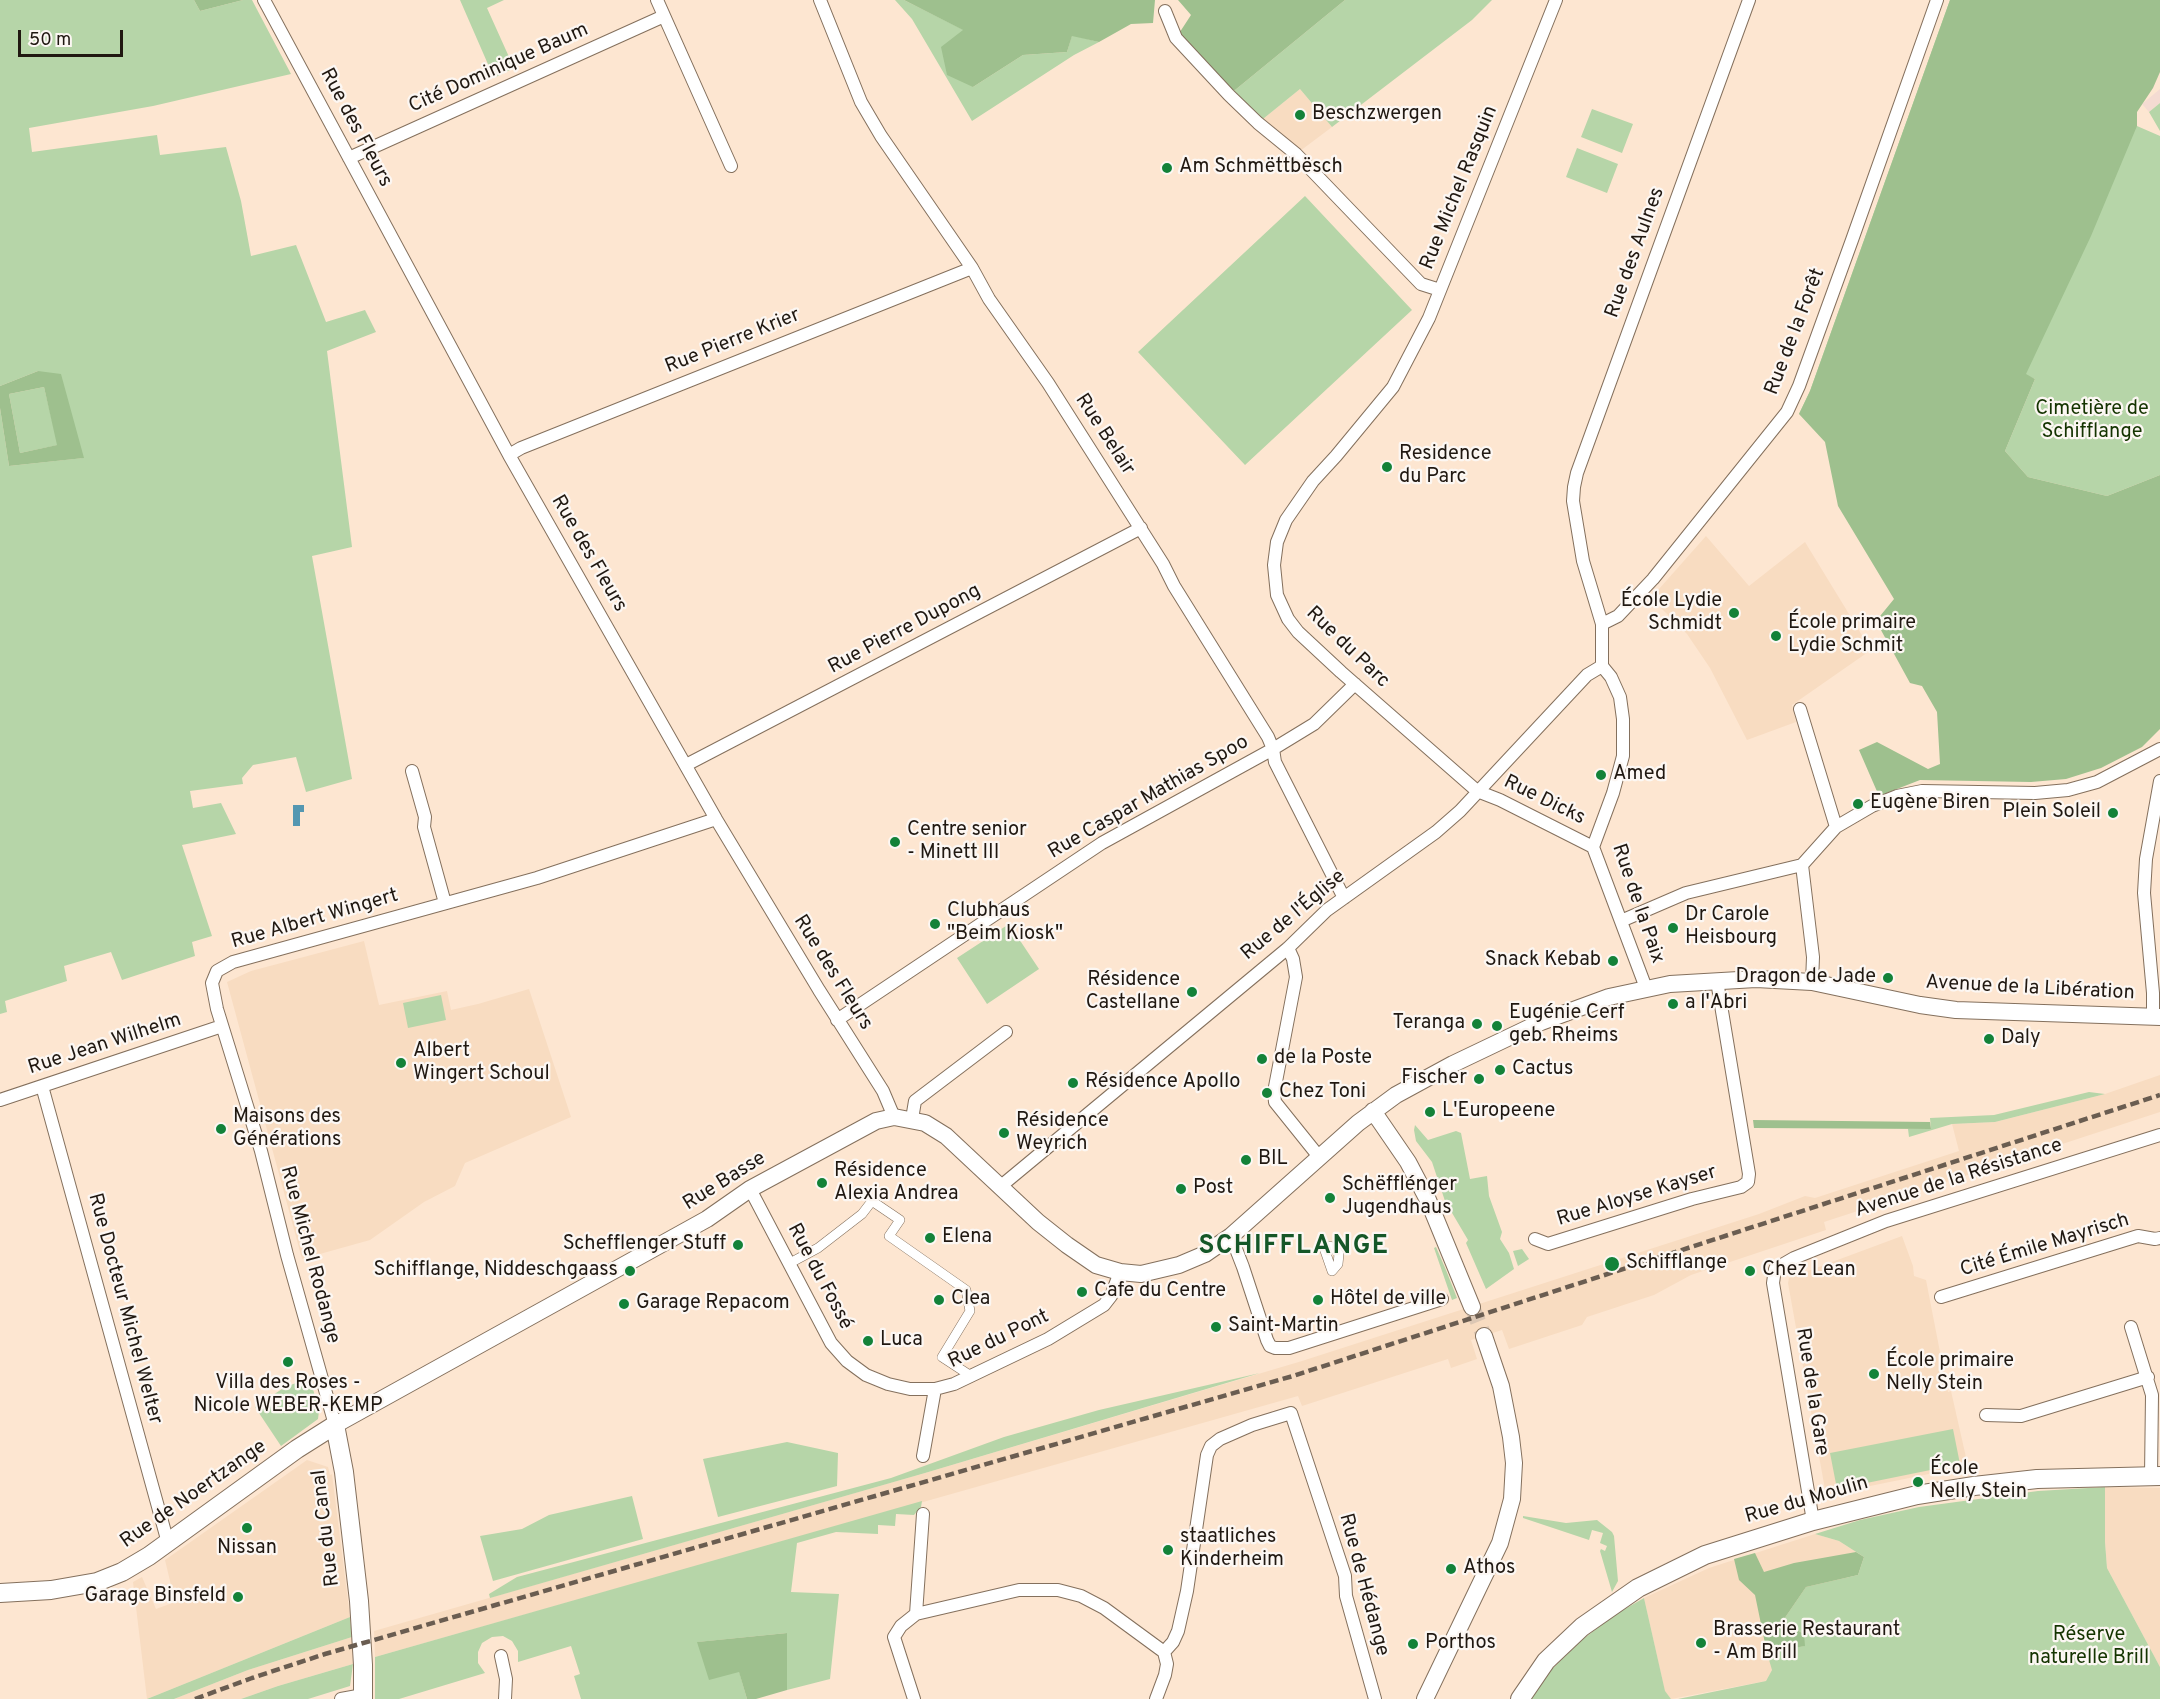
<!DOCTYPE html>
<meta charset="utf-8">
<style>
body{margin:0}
#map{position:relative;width:2160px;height:1699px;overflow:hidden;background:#fde6d1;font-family:Overpass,sans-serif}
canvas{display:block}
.scale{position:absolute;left:18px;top:30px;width:105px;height:27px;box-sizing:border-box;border:3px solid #201811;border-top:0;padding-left:8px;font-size:18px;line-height:21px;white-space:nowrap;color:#201811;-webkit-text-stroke:4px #fcf7f3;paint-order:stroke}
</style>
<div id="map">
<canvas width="2160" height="1699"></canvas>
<div class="scale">50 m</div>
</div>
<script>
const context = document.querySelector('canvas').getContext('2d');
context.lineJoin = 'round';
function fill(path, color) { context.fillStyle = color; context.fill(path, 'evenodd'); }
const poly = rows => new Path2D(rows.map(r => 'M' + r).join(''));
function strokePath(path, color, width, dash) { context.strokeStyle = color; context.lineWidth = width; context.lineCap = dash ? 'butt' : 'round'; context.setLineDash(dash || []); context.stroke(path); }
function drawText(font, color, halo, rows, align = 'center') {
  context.font = font + ' Overpass,sans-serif'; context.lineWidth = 4.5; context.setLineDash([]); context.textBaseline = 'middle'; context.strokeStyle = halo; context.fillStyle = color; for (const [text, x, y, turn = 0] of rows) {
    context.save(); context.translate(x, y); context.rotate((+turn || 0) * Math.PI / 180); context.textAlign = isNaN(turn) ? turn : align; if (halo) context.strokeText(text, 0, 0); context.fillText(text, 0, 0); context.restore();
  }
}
fill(poly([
 [1300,89,1332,127,1296,154,1258,123],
 [1706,536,1749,586,1805,542,1871,650,1792,705,1796,722,1747,740,1710,668,1687,634,1651,598],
 [364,941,379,1005,447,991,451,1010,478,1004,529,989,571,1117,465,1163,455,1186,424,1202,370,1240,302,1259,227,982,251,971],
 [2160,1075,2160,1112,1824,1222,1826,1230,1691,1275,1654,1295,1587,1317,1582,1325,1509,1349,1502,1330,1471,1340,1477,1359,1451,1368,1448,1359,1302,1406,1298,1396,375,1657,374,1631,925,1473,1302,1361,1759,1214,1805,1196,1815,1198,1959,1151,1952,1124,1995,1122,2105,1094],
 [1902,1236,1913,1266,1914,1276,1926,1280,1947,1388,1948,1392,1951,1391,1968,1466,1826,1495,1788,1283,1789,1278],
 [307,1460,328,1467,330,1475,332,1474,350,1617,147,1699,133,1582,142,1577,156,1609,175,1602,165,1560],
 [2105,1487,2160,1488,2160,1667,2107,1568,2105,1542],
 [1815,1534,1839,1541,1864,1557,1772,1670,1766,1681,1671,1699,1665,1692,1644,1598,1709,1568],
 [352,1637,353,1664,278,1686,241,1699,174,1699,248,1670]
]), '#f8dcc1');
fill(poly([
 [2160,89,2160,103,2149,112,2142,104]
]), '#f4dbd2');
fill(poly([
 [0,0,194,0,200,11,243,0,252,0,291,74,153,106,29,128,32,152,157,135,160,155,226,147,241,201,251,256,296,245,326,322,365,310,376,332,327,351,352,547,312,556,352,779,306,792,296,757,253,765,242,778,243,784,190,791,193,808,221,803,236,834,182,845,212,936,192,942,195,956,122,980,111,952,64,966,67,981,5,1001,7,1012,0,1014,0,408,9,466,83,458,38,371,0,386],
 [460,0,504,0,487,8,514,68,494,78],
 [895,0,904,0,964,30,973,87,1023,55,1067,52,1072,35,1099,42,1074,55,972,121,912,19],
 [1345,0,1492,0,1472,20,1332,127,1300,89,1258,123,1229,95],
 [1950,0,2137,72,2137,126,2160,136,2160,475,2107,496,2028,477,2005,451,2035,379,2026,375,1799,414,1810,391],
 [2160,103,2160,131,2149,112],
 [1592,109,1633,124,1622,153,1581,137],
 [1577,148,1618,164,1607,193,1566,177],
 [1305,196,1412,310,1245,465,1138,352],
 [44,387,58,445,20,453,9,394],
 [1009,924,1039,969,987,1004,957,958],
 [441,995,446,1020,408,1028,403,1003],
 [2089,1092,2105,1094,1995,1122,1952,1124,1909,1137,1908,1129,1931,1129,1930,1118,1994,1115],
 [1415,1125,1428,1140,1456,1131,1461,1133,1470,1179,1487,1176,1489,1196,1502,1232,1500,1239,1509,1253,1514,1269,1486,1289,1466,1243,1468,1240,1445,1201,1432,1162,1416,1141,1414,1130],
 [1436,1247,1446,1270,1457,1298,1452,1300,1434,1248],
 [1522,1249,1529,1259,1518,1266,1513,1251],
 [1260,1373,925,1473,490,1598,489,1594,517,1577,891,1478,1004,1437,1099,1410],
 [310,1378,319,1411,318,1419,281,1446,255,1407,285,1387],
 [1953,1429,1960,1464,1837,1489,1830,1453],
 [787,1442,838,1453,837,1486,718,1517,703,1459],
 [2105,1487,2105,1542,2107,1568,2160,1667,2160,1699,1678,1699,1766,1681,1772,1670,1767,1653,1804,1646,1804,1634,1782,1622,1806,1587,1858,1575,1864,1557,1839,1541,1815,1534,1860,1520,1919,1507,2038,1491],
 [632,1496,643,1539,493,1581,480,1536,522,1529,549,1515],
 [922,1501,921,1507,914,1515,896,1514,895,1526,878,1525,878,1534,836,1532,797,1543,791,1592,839,1594,830,1679,787,1690,787,1633,698,1642,739,1671,747,1699,581,1699,574,1676,580,1674,571,1646,518,1662,518,1651,512,1641,503,1636,492,1637,482,1643,478,1652,478,1663,485,1673,399,1699,375,1699,375,1657],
 [1523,1516,1566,1523,1597,1520,1612,1532,1614,1536,1618,1581,1612,1592,1600,1551,1601,1549,1605,1551,1607,1546,1600,1543,1603,1533,1592,1530,1589,1540,1523,1518],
 [1644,1598,1665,1691,1671,1699,1531,1699,1552,1669,1583,1639,1616,1614],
 [350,1617,352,1637,248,1670,174,1699,147,1699],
 [353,1664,350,1686,308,1699,241,1699,278,1686]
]), '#b6d5a8');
fill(poly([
 [194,0,243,0,200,11],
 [904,0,1155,0,1153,23,1131,24,1099,42,1072,36,1067,52,1023,55,973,87,947,75,941,47,963,30],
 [1178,0,1345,0,1229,95,1176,38,1191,15],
 [1950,0,2160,0,2160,72,2153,88,2137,112,2137,126,2091,236,2026,374,2035,379,2005,451,2028,477,2107,496,2160,475,2160,729,2142,747,2101,768,2066,779,2031,782,1920,780,1879,796,1859,750,1877,742,1928,769,1940,764,1937,712,1922,686,1910,683,1876,621,1894,599,1838,506,1825,442,1799,414,1810,391],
 [38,371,61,374,84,458,9,466,0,408,0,386],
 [44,387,57,445,20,453,9,394],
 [1753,1120,1930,1122,1931,1129,1754,1128],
 [1856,1552,1864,1557,1858,1575,1806,1587,1782,1622,1804,1634,1805,1646,1767,1653,1755,1595,1739,1580,1734,1559,1755,1553,1764,1572,1794,1563],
 [787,1633,787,1690,756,1699,747,1699,739,1672,709,1680,697,1642]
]), '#9ec08e');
fill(poly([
 [293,805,304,805,304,812,300,812,300,826,293,826]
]), '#5497b1');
strokePath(poly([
 [1472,1307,1484,1336]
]), '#dcc7b4', 16, [16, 8]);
const pedestrian = poly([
 [1323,1245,1333,1247,1339,1254,1338,1264,1332,1271,1323,1245],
 [790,1263,818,1248,862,1214,872,1201,900,1220,889,1236,966,1290,970,1311,942,1357,971,1376]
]);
const minor = poly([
 [264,0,509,455,716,819,819,990,883,1091,894,1117],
 [657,0,731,166],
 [820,0,861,102,881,136,972,268,989,299,1048,383,1163,564,1174,586,1268,737,1273,749,1275,762,1344,898],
 [1556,0,1429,318,1393,387,1336,456,1313,481,1286,520,1277,542,1274,565,1277,595,1288,619,1298,632,1341,672,1477,791,1500,800,1593,847],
 [1165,11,1176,38,1229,95,1258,123,1296,154,1421,284,1440,290],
 [349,158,664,16],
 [509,455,521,448,972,268],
 [1602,624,1618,616,1653,579,1787,412,1799,386,1852,240,1937,0],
 [1800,709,1836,827],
 [686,765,1141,528],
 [412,771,425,817,424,827,445,903],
 [1621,921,1686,893,1802,865],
 [1288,948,1293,959,1296,977,1274,1092,1275,1102,1320,1158],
 [1812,982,1813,957,1802,865,1836,827,1872,806,1897,796,1922,791,2035,793,2068,790,2097,782,2160,749],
 [1646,988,1593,847,1613,793,1623,756,1623,719,1620,697,1611,677,1602,666,1602,624,1583,561,1573,501,1574,487,1577,473,1749,0],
 [2153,1017,2153,993,2144,893,2146,859,2160,781],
 [837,1020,1102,843,1273,749,1314,724,1355,684],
 [42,1086,168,1543],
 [0,1100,222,1026],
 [912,1119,915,1101,1006,1032],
 [1001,1186,1288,948,1327,910,1436,832,1460,811,1587,675,1602,666],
 [750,1189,831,1343,847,1361,866,1375,888,1384,910,1389,935,1389,954,1384,1048,1339,1104,1305,1111,1296,1120,1272],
 [1231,1236,1243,1267,1267,1340,1270,1346,1275,1348,1289,1348,1442,1299],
 [1535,1239,1548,1244,1692,1199,1741,1187,1748,1182,1749,1174,1717,981],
 [1941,1297,2138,1236,2155,1239,2160,1238],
 [2131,1327,2152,1395,2151,1476],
 [1986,1415,2021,1416,2148,1377],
 [335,1425,287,1255,261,1151,217,1009,212,983,217,971,233,962,537,878,716,819],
 [923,1456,935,1389],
 [923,1514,916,1614,1019,1590,1058,1590,1081,1596,1104,1608,1164,1652],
 [1813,1521,1773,1283,1775,1269,1794,1258,1886,1221,2160,1135],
 [1164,1652,1173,1642,1178,1631,1187,1591,1207,1455,1211,1446,1220,1439,1252,1425,1291,1413,1345,1576,1346,1596,1375,1699],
 [501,1656,506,1679,505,1699],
 [341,1699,363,1695],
 [914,1699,894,1637,901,1626,916,1614],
 [1156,1699,1165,1675,1167,1664,1164,1652]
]);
const tertiary = poly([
 [1373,1111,1408,1162,1428,1200,1472,1307],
 [335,1425,707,1219,750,1189,876,1121,894,1117,925,1123,946,1136,1038,1222,1067,1245,1096,1265,1120,1272,1141,1274,1179,1265,1205,1254,1231,1236,1358,1123,1396,1095,1453,1064,1541,1022,1609,997,1670,984,1756,979,1812,982,1920,1005,1956,1010,2160,1017],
 [1425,1699,1500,1543,1512,1499,1514,1463,1511,1437,1501,1386,1484,1336]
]);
const secondary = poly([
 [0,1593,51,1590,97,1582,122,1572,149,1556,297,1449,335,1425,344,1472,359,1601,363,1665,363,1699],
 [1520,1699,1546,1661,1582,1627,1638,1588,1705,1555,1813,1521,1917,1495,1974,1486,2037,1479,2160,1476]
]);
strokePath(pedestrian, '#84705d', 10);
strokePath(minor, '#84705d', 14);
strokePath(tertiary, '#84705d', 18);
strokePath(secondary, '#84705d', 20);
strokePath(pedestrian, '#fff', 9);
strokePath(minor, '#fff', 12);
strokePath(tertiary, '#fff', 16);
strokePath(secondary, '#fff', 18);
strokePath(poly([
 [195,1699,252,1678,325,1654,1293,1376,2160,1095]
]), '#6a5d51', 4.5, [9, 4.5]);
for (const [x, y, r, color] of [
 [1300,115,6,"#138239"],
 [1167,168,6,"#138239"],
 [1387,467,6,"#138239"],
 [1734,613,6,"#138239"],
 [1776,636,6,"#138239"],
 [1601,775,6,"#138239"],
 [1858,804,6,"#138239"],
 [2113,813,6,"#138239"],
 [895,842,6,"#138239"],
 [935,924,6,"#138239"],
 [1673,928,6,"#138239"],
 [1613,961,6,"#138239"],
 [1888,978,6,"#138239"],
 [1192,992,6,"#138239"],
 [1673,1004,6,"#138239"],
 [1477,1024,6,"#138239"],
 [1497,1026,6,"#138239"],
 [1989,1039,6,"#138239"],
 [1262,1059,6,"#138239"],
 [401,1063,6,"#138239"],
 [1500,1070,6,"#138239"],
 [1479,1079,6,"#138239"],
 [1073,1083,6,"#138239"],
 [1267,1093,6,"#138239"],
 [1430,1112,6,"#138239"],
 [221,1129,6,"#138239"],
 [1004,1133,6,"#138239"],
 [1246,1160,6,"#138239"],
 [822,1183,6,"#138239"],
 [1181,1189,6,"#138239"],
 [1330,1198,6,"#138239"],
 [930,1238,6,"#138239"],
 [738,1245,6,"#138239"],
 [1612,1264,8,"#138239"],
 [630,1271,6,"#138239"],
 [1750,1271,6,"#138239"],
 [1082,1292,6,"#138239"],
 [939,1300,6,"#138239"],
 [1318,1300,6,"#138239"],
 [624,1304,6,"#138239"],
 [1216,1327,6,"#138239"],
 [868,1341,6,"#138239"],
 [288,1362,6,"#138239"],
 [1874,1374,6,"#138239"],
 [1918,1482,6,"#138239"],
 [247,1528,6,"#138239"],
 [1168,1550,6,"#138239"],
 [1451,1569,6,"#138239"],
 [238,1597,6,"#138239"],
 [1701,1643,6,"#138239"],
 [1413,1644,6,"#138239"]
]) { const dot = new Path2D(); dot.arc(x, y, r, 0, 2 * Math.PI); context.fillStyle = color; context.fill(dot); strokePath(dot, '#fcf7f3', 2); }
drawText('20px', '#201811', '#fcf7f3', [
 ["Cité Dominique Baum",499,69,-24],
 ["Rue des Fleurs",355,128,62],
 ["Rue Michel Rasquin",1460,188,-68],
 ["Rue des Aulnes",1636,253,-70],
 ["Rue de la Forêt",1796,332,-69],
 ["Rue Pierre Krier",733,342,-22],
 ["Rue Belair",1104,435,57],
 ["Rue des Fleurs",588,554,60],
 ["Rue Pierre Dupong",905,630,-28],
 ["Rue du Parc",1347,648,44],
 ["Rue Caspar Mathias Spoo",1149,798,-30],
 ["Rue Dicks",1544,801,26],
 ["Rue de la Paix",1637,904,71],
 ["Rue de l'Église",1294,916,-40],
 ["Rue Albert Wingert",315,920,-16],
 ["Rue des Fleurs",832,973,58],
 ["Avenue de la Libération",2030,989,3],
 ["Rue Jean Wilhelm",105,1045,-18],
 ["Avenue de la Résistance",1959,1179,-18],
 ["Rue Basse",725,1182,-32],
 ["Rue Aloyse Kayser",1637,1197,-17],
 ["Cité Émile Mayrisch",2045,1246,-17],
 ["Rue Michel Rodange",309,1255,75],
 ["Rue du Fossé",819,1277,62],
 ["Rue Docteur Michel Welter",124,1309,75],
 ["Rue du Pont",999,1340,-26],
 ["Rue de la Gare",1811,1392,81],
 ["Rue de Noertzange",194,1495,-35],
 ["Rue du Moulin",1807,1501,-16],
 ["Rue du Canal",327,1528,-97],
 ["Rue de Hédange",1363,1585,75]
]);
drawText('20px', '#201811', '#fcf7f3', [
 ["Beschzwergen",1312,115],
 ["Am Schmëttbësch",1179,168],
 ["Residence",1399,455],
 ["du Parc",1399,478],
 ["École Lydie",1722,602,"right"],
 ["Schmidt",1722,625,"right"],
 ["École primaire",1788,624],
 ["Lydie Schmit",1788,647],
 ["Amed",1613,775],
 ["Eugène Biren",1870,804],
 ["Plein Soleil",2101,813,"right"],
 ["Centre senior",907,831],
 ["- Minett III",907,854],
 ["Clubhaus",947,912],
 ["\"Beim Kiosk\"",947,935],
 ["Dr Carole",1685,916],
 ["Heisbourg",1685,939],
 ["Snack Kebab",1601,961,"right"],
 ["Dragon de Jade",1876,978,"right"],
 ["Résidence",1180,981,"right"],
 ["Castellane",1180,1004,"right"],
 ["a l'Abri",1685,1004],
 ["Eugénie Cerf",1509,1014],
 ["geb. Rheims",1509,1037],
 ["Teranga",1465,1024,"right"],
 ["Daly",2001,1039],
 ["Albert",413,1052],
 ["Wingert Schoul",413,1075],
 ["de la Poste",1274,1059],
 ["Cactus",1512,1070],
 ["Fischer",1467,1079,"right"],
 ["Résidence Apollo",1085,1083],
 ["Chez Toni",1279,1093],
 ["L'Europeene",1442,1112],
 ["Maisons des",233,1118],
 ["Générations",233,1141],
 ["Résidence",1016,1122],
 ["Weyrich",1016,1145],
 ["BIL",1258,1160],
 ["Résidence",834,1172],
 ["Alexia Andrea",834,1195],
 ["Schëfflénger",1342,1186],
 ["Jugendhaus",1342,1209],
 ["Post",1193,1189],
 ["Elena",942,1238],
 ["Schefflenger Stuff",726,1245,"right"],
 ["Schifflange",1626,1264],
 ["Schifflange, Niddeschgaass",618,1271,"right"],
 ["Chez Lean",1762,1271],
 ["Cafe du Centre",1094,1292],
 ["Clea",951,1300],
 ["Hôtel de ville",1330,1300],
 ["Garage Repacom",636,1304],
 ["Saint-Martin",1228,1327],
 ["Luca",880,1341],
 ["École primaire",1886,1362],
 ["Nelly Stein",1886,1385],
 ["Villa des Roses -",288,1384,"center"],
 ["Nicole WEBER-KEMP",288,1407,"center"],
 ["École",1930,1470],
 ["Nelly Stein",1930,1493],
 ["staatliches",1180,1538],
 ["Kinderheim",1180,1561],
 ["Nissan",247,1549,"center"],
 ["Athos",1463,1569],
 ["Garage Binsfeld",226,1597,"right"],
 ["Brasserie Restaurant",1713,1631],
 ["- Am Brill",1713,1654],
 ["Porthos",1425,1644]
], 'left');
drawText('20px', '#143400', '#fcf7f3', [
 ["Cimetière de",2092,410],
 ["Schifflange",2092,433],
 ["Réserve",2089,1636],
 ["naturelle Brill",2089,1659]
]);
context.letterSpacing = '1.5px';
drawText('bold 26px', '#155728', '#fcf7f3', [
 ["SCHIFFLANGE",1294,1248]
]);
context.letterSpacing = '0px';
</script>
